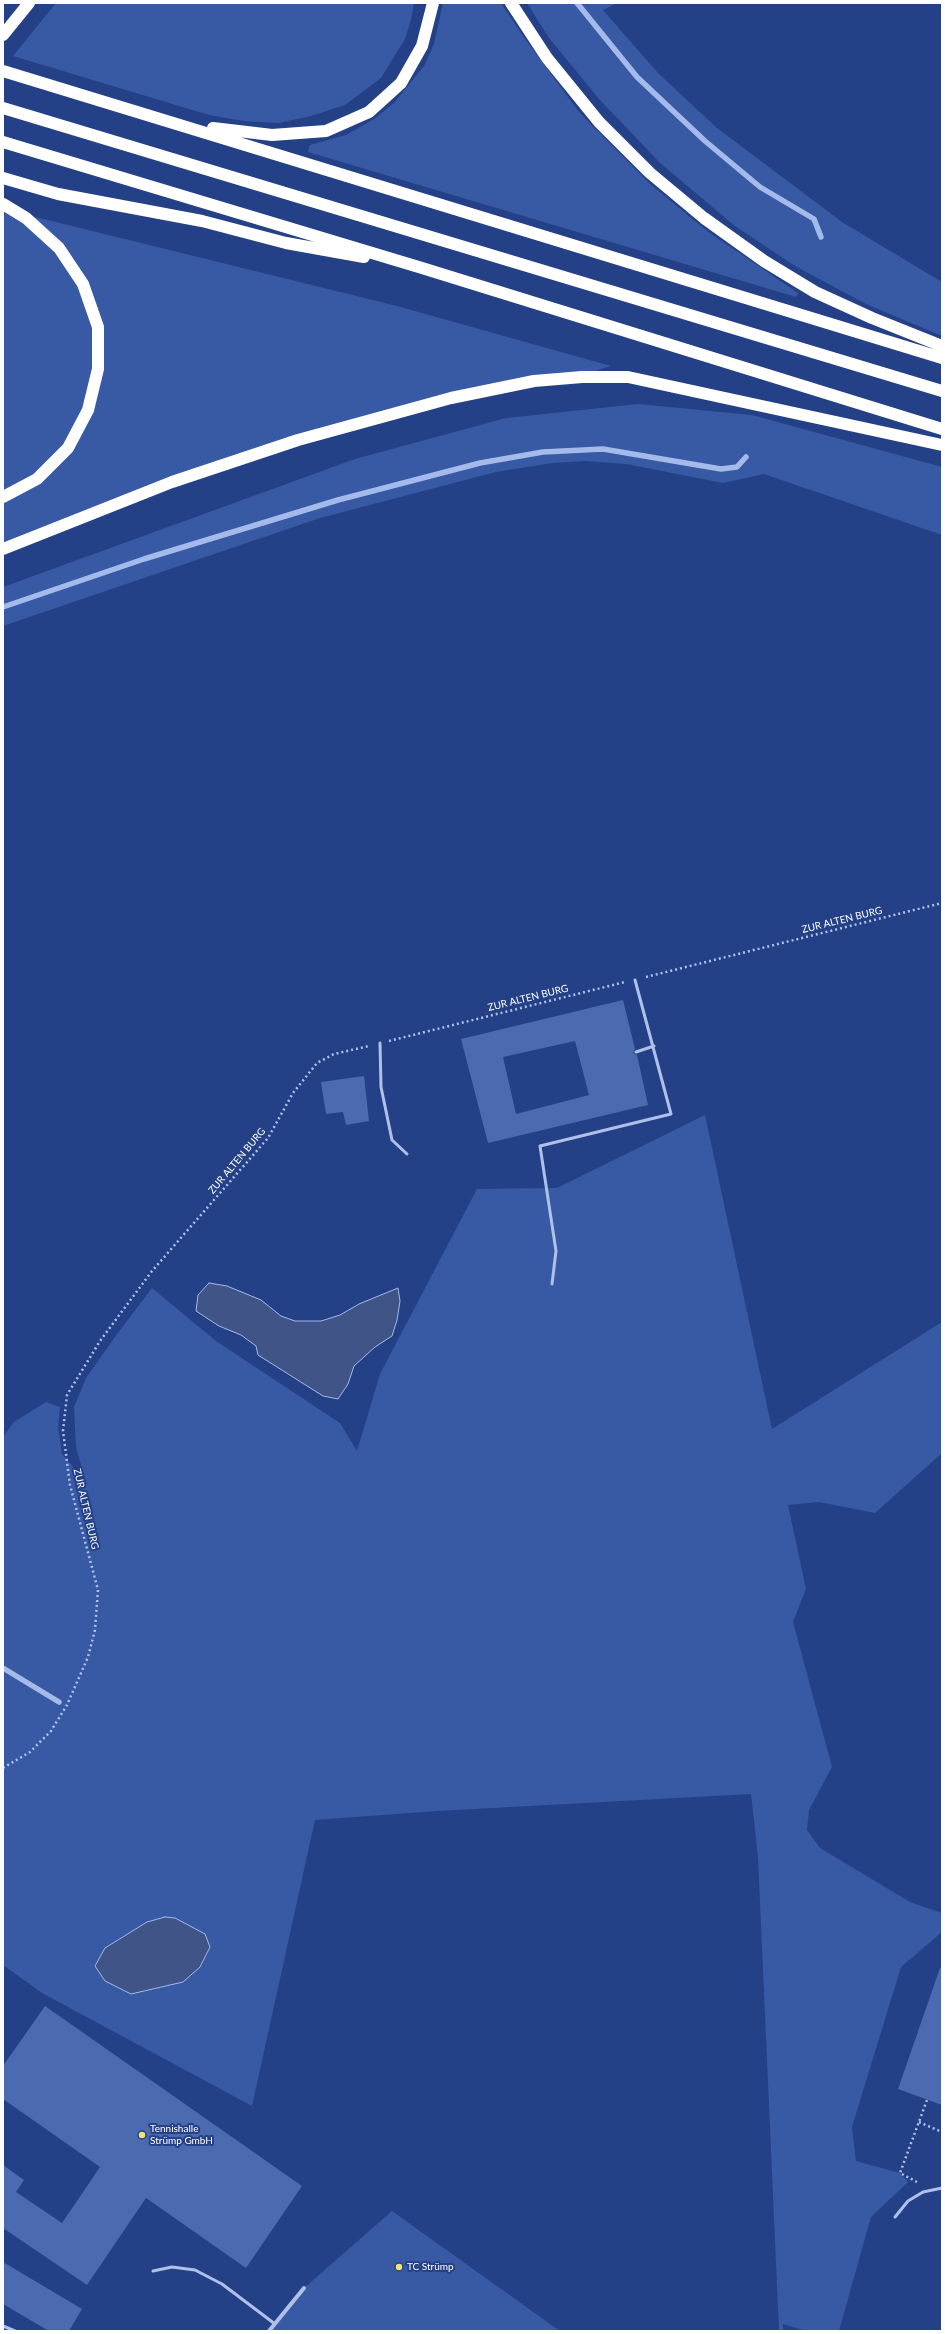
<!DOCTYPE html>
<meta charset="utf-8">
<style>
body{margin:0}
#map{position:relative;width:945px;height:2334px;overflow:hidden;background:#244187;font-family:Lato,sans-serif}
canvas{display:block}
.frame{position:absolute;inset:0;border:4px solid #fff;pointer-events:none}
</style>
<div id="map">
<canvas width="945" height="2334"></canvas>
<div class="frame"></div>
</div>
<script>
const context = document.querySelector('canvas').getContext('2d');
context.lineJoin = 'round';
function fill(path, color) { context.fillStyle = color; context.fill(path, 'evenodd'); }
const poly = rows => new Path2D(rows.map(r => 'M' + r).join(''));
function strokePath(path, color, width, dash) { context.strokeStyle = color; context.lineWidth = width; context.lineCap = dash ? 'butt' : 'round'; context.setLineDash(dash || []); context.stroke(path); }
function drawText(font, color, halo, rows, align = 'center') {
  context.font = font + ' Lato,sans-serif'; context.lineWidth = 4; context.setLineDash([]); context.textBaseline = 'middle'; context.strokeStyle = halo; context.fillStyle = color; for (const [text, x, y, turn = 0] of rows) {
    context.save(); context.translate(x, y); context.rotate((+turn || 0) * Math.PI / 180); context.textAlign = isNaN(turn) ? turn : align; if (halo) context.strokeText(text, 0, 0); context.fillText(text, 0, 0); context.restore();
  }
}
fill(poly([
 [56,3,414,3,411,20,405,39,381,78,345,105,311,116,279,123,244,121,209,115,13,56],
 [443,3,501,3,523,36,579,112,649,183,707,231,798,293,796,297,308,152,310,145,346,135,374,119,394,103,424,66,434,44],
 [527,3,617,3,603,10,658,73,717,128,842,222,942,282,942,336,866,304,795,266,735,226,660,163,599,99,549,38],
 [3,209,397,306,611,366,588,373,345,423,3,544],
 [638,404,752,415,942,467,942,535,764,474,723,483,626,464,586,461,552,463,496,472,320,518,3,626,3,587,355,459,506,418],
 [705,1115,772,1429,942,1322,942,1453,875,1513,819,1502,788,1505,806,1589,793,1622,832,1767,809,1810,807,1830,820,1848,910,1902,942,1913,942,1932,901,1967,852,2127,856,2161,900,2173,908,2182,871,2217,839,2331,806,2331,783,2324,783,2331,779,2331,758,1857,751,1794,437,1811,315,1820,252,2106,42,1993,3,1965,3,1437,14,1422,46,1402,60,1407,58,1427,62,1454,86,1482,76,1448,74,1407,86,1378,117,1334,152,1288,216,1341,340,1423,357,1451,380,1374,477,1189,557,1188],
 [165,1917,105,1948,147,1922],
 [392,2211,560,2331,269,2331,304,2288]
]), '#3859a4');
const water = poly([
 [209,1283,227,1286,261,1300,281,1316,295,1321,321,1321,340,1315,359,1304,398,1288,400,1301,397,1320,392,1336,375,1347,354,1366,348,1384,338,1399,323,1396,258,1355,256,1346,241,1335,219,1326,196,1311,198,1295,209,1283],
 [165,1917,175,1918,205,1934,210,1947,200,1967,183,1982,131,1994,105,1981,95,1966,105,1948,147,1922,165,1917]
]);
fill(water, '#405488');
strokePath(water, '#a3baea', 1);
strokePath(poly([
 [577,3,637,77,705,141,760,187,814,219,821,237],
 [3,607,144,559,338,500,480,463,543,452,603,449,721,469,737,467,746,457],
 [3,1668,59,1702]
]), '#a3baea', 5.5);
fill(poly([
 [623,1000,635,1049,633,1053,637,1055,648,1105,488,1143,461,1039],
 [575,1041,589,1095,516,1114,503,1057],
 [364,1076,369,1121,346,1125,343,1112,326,1114,321,1082],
 [940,1968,942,1968,942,2105,898,2089],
 [45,2006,302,2186,246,2268,146,2198,87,2285,3,2228,3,2165,24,2180,16,2192,62,2223,100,2167,3,2099,3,2066],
 [3,2262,82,2309,69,2331,49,2331,3,2304]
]), '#4c6aaf');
strokePath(poly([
 [646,977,942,903],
 [389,1041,625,982],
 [3,1768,30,1752,51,1731,67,1705,88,1657,95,1630,98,1590,70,1485,63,1431,67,1395,100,1341,152,1271,268,1138,293,1093,317,1063,334,1054,369,1046],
 [919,2122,942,2132],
 [917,2182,900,2173,927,2100]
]), '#afc1e9', 2.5, [2, 3]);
strokePath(poly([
 [380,1043,381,1087,392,1140,407,1154],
 [636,1052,654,1046],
 [552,1284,556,1251,540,1146,671,1114,635,980],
 [895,2217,908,2201,923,2192,942,2188],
 [153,2271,172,2267,195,2270,222,2284,275,2324],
 [3,2326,15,2331]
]), '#afc1e9', 3);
strokePath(poly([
 [269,2331,304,2288]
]), '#afc1e9', 4);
strokePath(poly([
 [511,3,547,58,599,122,650,173,704,218,764,261,815,292,872,318,942,346],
 [3,35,29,3],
 [3,71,942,358],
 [3,108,942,391],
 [213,128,272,135,326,131,369,112,401,83,422,46,433,3],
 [3,142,422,268,942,429],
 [3,178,58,194,202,221,286,243,364,257],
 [3,204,26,218,59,248,83,284,98,327,98,369,88,410,68,448,37,479,3,497],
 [3,549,172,482,298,440,451,398,534,381,582,377,628,377,942,445]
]), '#fff', 12);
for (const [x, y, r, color] of [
 [142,2135,4,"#f4e273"],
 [399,2267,4,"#f4e273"]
]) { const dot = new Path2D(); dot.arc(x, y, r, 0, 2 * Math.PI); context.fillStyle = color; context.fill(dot); strokePath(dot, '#244187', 1.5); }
drawText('10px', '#fff', '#244187', [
 ["ZUR ALTEN BURG",842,920,-14],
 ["ZUR ALTEN BURG",528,998,-14],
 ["ZUR ALTEN BURG",237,1161,-50],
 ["ZUR ALTEN BURG",86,1509,77]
]);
drawText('10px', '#fff', '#244187', [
 ["Tennishalle",150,2129],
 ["Strümp GmbH",150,2141],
 ["TC Strümp",407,2267]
], 'left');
</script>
